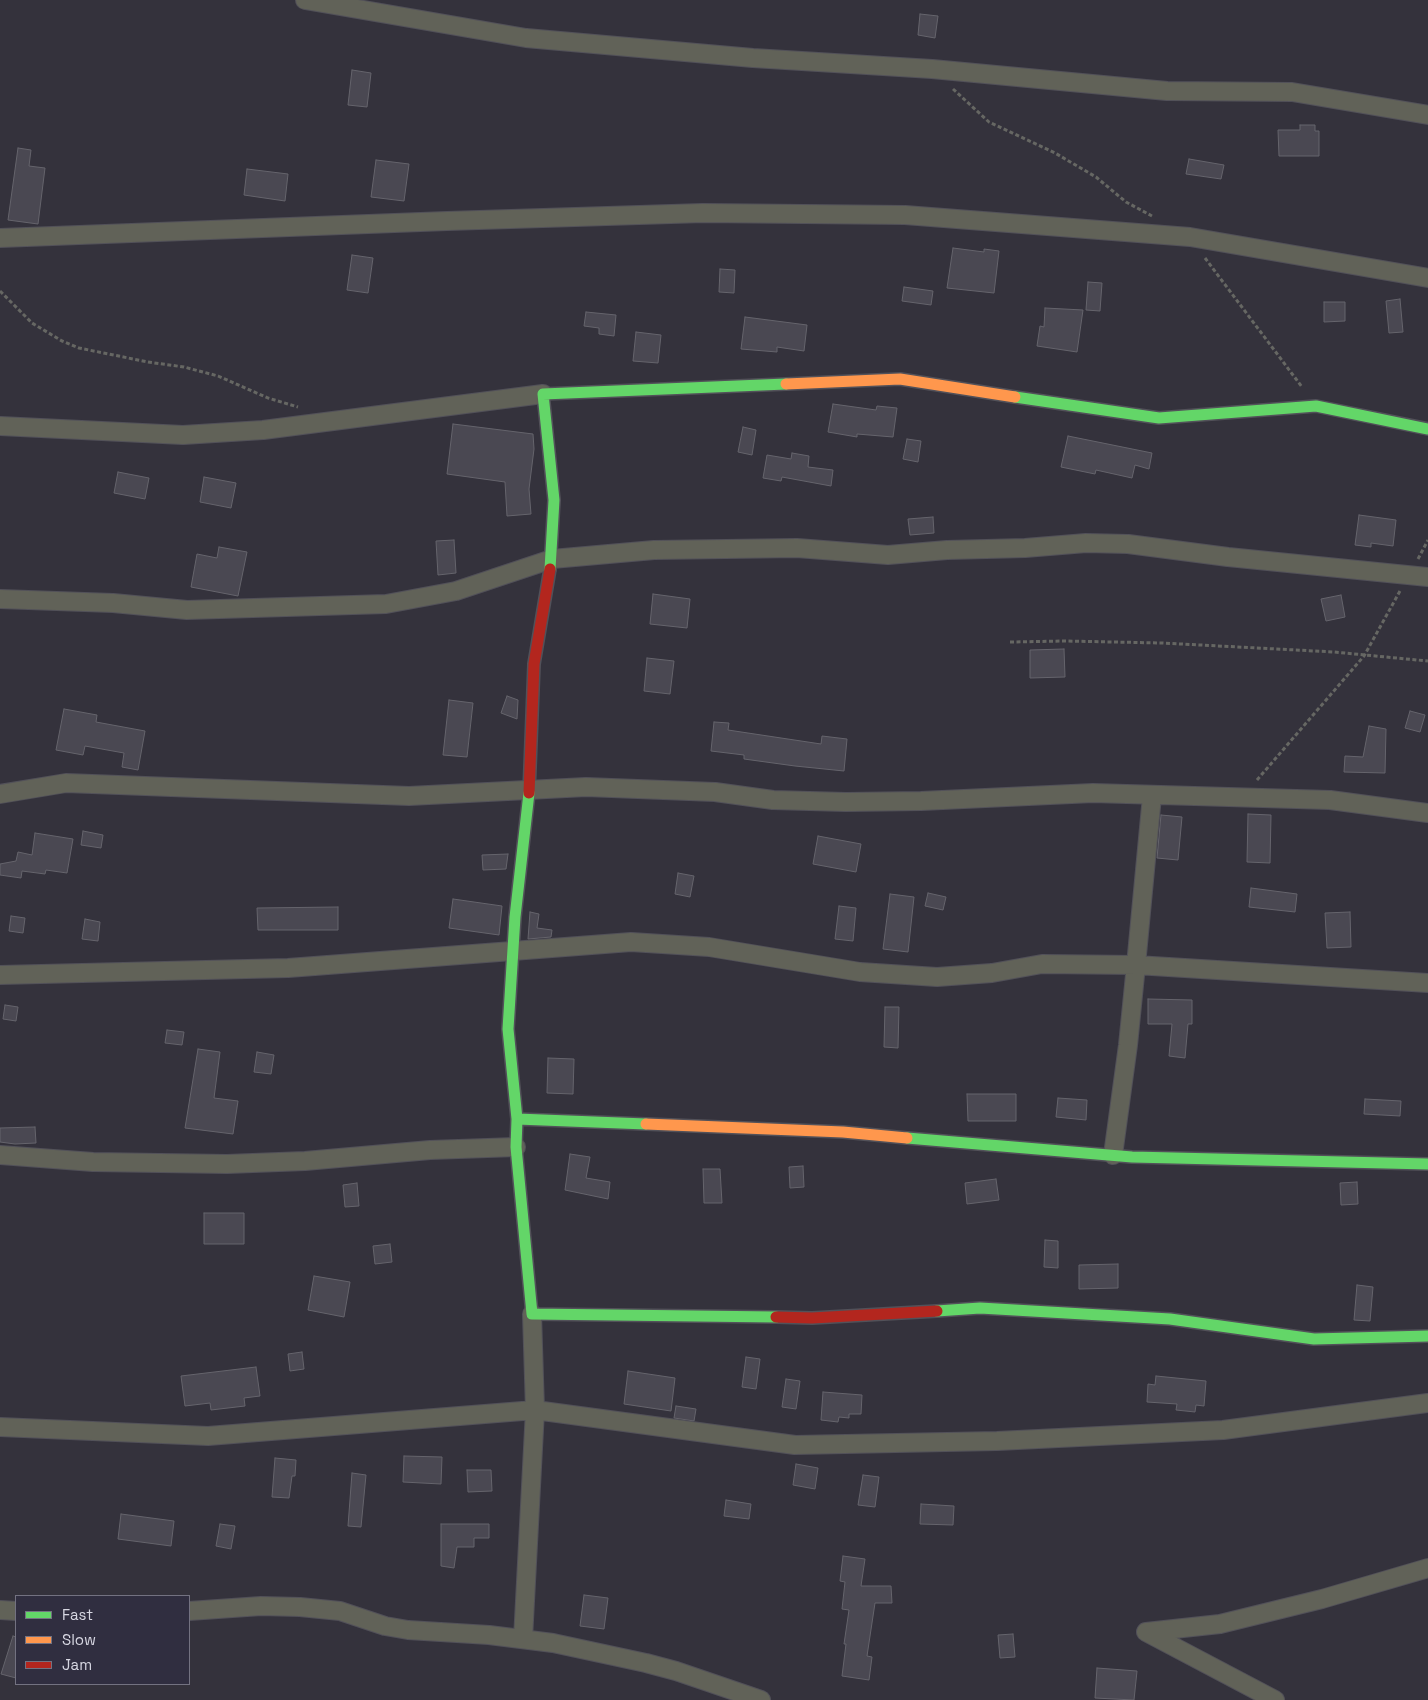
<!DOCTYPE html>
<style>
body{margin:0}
#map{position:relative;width:1428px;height:1700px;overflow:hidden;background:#34323c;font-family:"Space Grotesk",sans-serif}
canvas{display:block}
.legend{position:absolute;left:15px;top:1595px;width:175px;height:90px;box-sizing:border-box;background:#302e40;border:1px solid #737281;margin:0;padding:6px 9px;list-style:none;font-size:15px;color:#d7d7e2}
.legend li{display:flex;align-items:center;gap:10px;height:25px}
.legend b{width:25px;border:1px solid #737281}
</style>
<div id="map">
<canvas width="1428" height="1700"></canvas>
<ul class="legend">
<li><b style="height:6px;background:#63d668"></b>Fast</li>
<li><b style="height:6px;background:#ff974d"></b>Slow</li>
<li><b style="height:6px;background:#b3261e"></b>Jam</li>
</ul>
</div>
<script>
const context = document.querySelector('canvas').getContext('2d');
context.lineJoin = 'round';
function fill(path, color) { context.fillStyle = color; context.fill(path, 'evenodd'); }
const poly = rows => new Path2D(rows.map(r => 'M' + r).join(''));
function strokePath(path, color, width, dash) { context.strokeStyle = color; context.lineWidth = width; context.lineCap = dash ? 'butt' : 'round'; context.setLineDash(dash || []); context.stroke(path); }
const building = poly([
 [920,14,938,16,935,38,918,35,920,14],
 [352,70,371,73,367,107,348,105,352,70],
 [1300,125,1315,125,1315,131,1319,131,1319,156,1279,156,1278,130,1300,130,1300,125],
 [18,148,31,150,29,166,45,168,38,224,8,220,18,148],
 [1189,159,1224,165,1221,179,1186,174,1189,159],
 [376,160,409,164,404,201,371,197,376,160],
 [247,169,288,174,285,201,244,195,247,169],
 [953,248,984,252,984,249,999,251,994,293,947,288,953,248],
 [352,255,373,258,368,293,347,290,352,255],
 [720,269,735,270,734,293,719,292,720,269],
 [1088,282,1102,283,1100,311,1086,310,1088,282],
 [904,287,933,291,931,305,902,301,904,287],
 [1400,299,1403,332,1389,333,1386,301,1400,299],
 [1324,302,1345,302,1345,321,1324,322,1324,302],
 [1045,308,1083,310,1077,352,1037,346,1040,326,1044,327,1045,308],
 [586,312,616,315,614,336,599,334,599,328,584,326,586,312],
 [745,317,807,325,804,351,777,347,777,352,741,349,745,317],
 [636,332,661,335,658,363,633,361,636,332],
 [833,404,876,410,877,406,897,408,893,437,857,434,857,437,828,432,833,404],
 [453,424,533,434,534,449,529,489,531,514,507,516,505,482,447,474,453,424],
 [743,427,756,430,752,455,738,452,743,427],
 [1068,436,1152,453,1149,469,1135,465,1132,478,1096,470,1095,474,1061,467,1068,436],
 [907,439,921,441,918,462,903,459,907,439],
 [792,453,809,456,808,467,833,470,831,486,782,477,781,481,763,478,767,455,791,459,792,453],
 [118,472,149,478,145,499,114,493,118,472],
 [204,477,236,483,231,508,200,502,204,477],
 [1359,515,1396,520,1393,546,1371,543,1371,547,1355,545,1359,515],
 [933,517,934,533,910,535,908,519,933,517],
 [454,540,456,573,438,575,436,541,454,540],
 [219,547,247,552,238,596,191,587,197,554,217,558,219,547],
 [653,594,690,599,687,628,650,624,653,594],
 [1341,595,1345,617,1326,621,1321,599,1341,595],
 [1064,649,1065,677,1030,678,1030,650,1064,649],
 [647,658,674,661,670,694,644,691,647,658],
 [507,696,518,700,517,719,501,713,507,696],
 [449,700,473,703,467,757,443,755,449,700],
 [64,709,97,715,96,722,145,731,138,770,122,767,124,753,85,746,83,755,56,750,64,709],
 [1410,711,1425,715,1420,732,1405,728,1410,711],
 [714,722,729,723,728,730,821,744,822,736,847,739,844,771,795,766,744,759,744,755,711,751,714,722],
 [1369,726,1386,729,1385,773,1344,772,1345,756,1363,757,1369,726],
 [1248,814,1271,815,1270,863,1247,862,1248,814],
 [1161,815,1182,817,1178,860,1157,858,1161,815],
 [83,831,103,835,101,848,81,845,83,831],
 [35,833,73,839,67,873,46,870,45,874,22,871,21,878,0,875,0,864,16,861,18,852,32,855,35,833],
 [818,836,861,844,856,872,813,864,818,836],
 [508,854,506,869,483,870,482,855,508,854],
 [678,873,694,876,690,897,675,894,678,873],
 [1251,888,1297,894,1295,912,1249,907,1251,888],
 [928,893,946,897,943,910,925,906,928,893],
 [890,894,914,897,908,952,883,949,890,894],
 [453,899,502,906,499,935,449,928,453,899],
 [839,906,856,908,853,941,835,939,839,906],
 [338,907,338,930,258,930,257,908,338,907],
 [530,912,539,914,537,928,552,930,551,937,528,939,530,912],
 [1350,912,1351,947,1327,948,1325,913,1350,912],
 [11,916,25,918,23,933,9,931,11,916],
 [85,919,100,922,98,941,82,939,85,919],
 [1148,999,1192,1000,1192,1024,1188,1024,1185,1058,1169,1056,1172,1024,1148,1024,1148,999],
 [5,1005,18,1007,16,1021,3,1019,5,1005],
 [885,1007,899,1007,898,1048,884,1047,885,1007],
 [167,1030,184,1032,182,1045,165,1043,167,1030],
 [198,1049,220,1052,214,1098,238,1101,233,1134,185,1128,198,1049],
 [257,1052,274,1055,271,1074,254,1072,257,1052],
 [548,1058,574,1059,573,1094,547,1093,548,1058],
 [967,1094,1016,1094,1016,1121,968,1121,967,1094],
 [1058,1098,1087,1100,1086,1120,1056,1117,1058,1098],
 [1365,1099,1401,1101,1400,1116,1364,1114,1365,1099],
 [35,1127,36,1143,15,1144,0,1142,0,1128,35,1127],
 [570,1154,590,1157,586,1178,610,1182,608,1199,565,1190,570,1154],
 [803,1166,804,1187,790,1188,789,1167,803,1166],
 [703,1169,720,1169,722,1203,704,1203,703,1169],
 [996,1179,999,1200,967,1204,965,1183,996,1179],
 [1357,1182,1358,1204,1341,1205,1340,1183,1357,1182],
 [357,1183,359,1206,345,1207,343,1185,357,1183],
 [204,1213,244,1213,244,1244,204,1244,204,1213],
 [1045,1240,1058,1241,1058,1268,1044,1267,1045,1240],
 [390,1244,392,1262,375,1264,373,1246,390,1244],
 [1118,1264,1118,1288,1079,1289,1079,1265,1118,1264],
 [314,1276,350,1282,344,1317,308,1310,314,1276],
 [1357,1285,1373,1287,1370,1321,1354,1320,1357,1285],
 [302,1352,304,1369,290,1371,288,1354,302,1352],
 [746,1357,760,1359,756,1389,742,1387,746,1357],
 [256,1367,260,1396,244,1398,245,1406,211,1410,210,1403,185,1406,181,1376,256,1367],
 [628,1371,675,1378,671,1411,624,1404,628,1371],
 [1156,1376,1206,1381,1204,1406,1196,1405,1195,1412,1176,1410,1177,1404,1147,1402,1148,1384,1155,1385,1156,1376],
 [786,1379,800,1381,796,1409,782,1407,786,1379],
 [823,1392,862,1395,861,1414,849,1414,849,1418,839,1417,838,1422,821,1420,823,1392],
 [676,1406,696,1409,694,1421,674,1418,676,1406],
 [404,1456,442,1457,441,1484,403,1482,404,1456],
 [275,1458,296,1460,295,1476,292,1476,289,1498,272,1497,275,1458],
 [796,1464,818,1468,815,1489,793,1485,796,1464],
 [467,1470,491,1470,492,1491,468,1492,467,1470],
 [352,1473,366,1475,361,1527,348,1526,352,1473],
 [863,1475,879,1477,875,1507,858,1505,863,1475],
 [726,1500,751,1504,749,1519,724,1516,726,1500],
 [921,1504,954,1506,953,1525,920,1524,921,1504],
 [121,1514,174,1521,171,1546,118,1539,121,1514],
 [220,1524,235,1526,231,1549,216,1546,220,1524],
 [441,1524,489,1524,489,1538,474,1538,474,1547,457,1547,454,1568,441,1566,441,1524],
 [843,1556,865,1559,861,1586,891,1586,892,1603,875,1603,867,1656,872,1657,869,1680,842,1676,846,1644,844,1644,849,1610,842,1609,845,1582,840,1581,843,1556],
 [584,1595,608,1598,604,1629,580,1626,584,1595],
 [1013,1634,1015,1657,1000,1658,998,1635,1013,1634],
 [13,1636,16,1637,16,1678,1,1674,13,1636],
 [1097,1668,1137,1671,1134,1700,1095,1698,1097,1668]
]);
fill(building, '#4a4852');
strokePath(building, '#65646c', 1);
const street = poly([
 [305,0,526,38,753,58,932,69,1167,91,1292,92,1428,115],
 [0,238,447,221,703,213,905,215,1190,237,1428,278],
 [0,426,183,435,263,430,543,394],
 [0,599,113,603,187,610,386,604,456,591,552,559,654,550,797,548,888,555,947,550,1025,548,1086,543,1128,544,1228,557,1428,577],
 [0,794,66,783,409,796,586,787,715,792,773,800,846,802,921,801,1093,793,1330,800,1428,813],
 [0,975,288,968,631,942,709,947,860,972,937,977,992,973,1042,964,1136,965,1152,796],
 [0,1155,93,1162,227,1164,305,1161,430,1150,516,1147],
 [1113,1155,1128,1045,1136,965,1428,983],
 [532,1314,535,1410,795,1445,997,1441,1223,1430,1428,1403],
 [0,1427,208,1436,535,1410,523,1639],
 [0,1610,16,1611],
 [189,1611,261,1606,300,1607,340,1611,385,1626,408,1630,489,1635,553,1643,646,1663,676,1671,761,1700],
 [1275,1700,1146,1632,1220,1624,1322,1599,1428,1568]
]);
const fast = poly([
 [1015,397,1159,418,1316,406,1428,429],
 [550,569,554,500,543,394,786,384],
 [517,1119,508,1029,515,917,529,793],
 [646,1124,517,1119,516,1147,532,1314,776,1317],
 [907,1138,1132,1157,1428,1164],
 [937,1311,980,1308,1170,1319,1314,1339,1428,1336]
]);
const slow = poly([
 [786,384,900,379,1015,397],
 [646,1124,843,1132,907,1138]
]);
const jam = poly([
 [529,793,534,664,550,569],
 [776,1317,812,1318,937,1311]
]);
strokePath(street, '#525159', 20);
strokePath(fast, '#525159', 14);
strokePath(slow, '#525159', 14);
strokePath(jam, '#525159', 14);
strokePath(poly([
 [953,89,989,122,1055,153,1096,177,1126,202,1152,216],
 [1205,258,1302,387],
 [0,291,32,323,62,341,79,348,148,362,184,367,218,376,268,398,298,407],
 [1418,559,1428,540],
 [1010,642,1064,641,1162,643,1334,652,1428,661],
 [1257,780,1364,656,1400,591]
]), '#666763', 3, [4, 2.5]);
strokePath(street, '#616258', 18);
strokePath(fast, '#63d668', 11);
strokePath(slow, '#ff974d', 11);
strokePath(jam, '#b3261e', 11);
</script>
